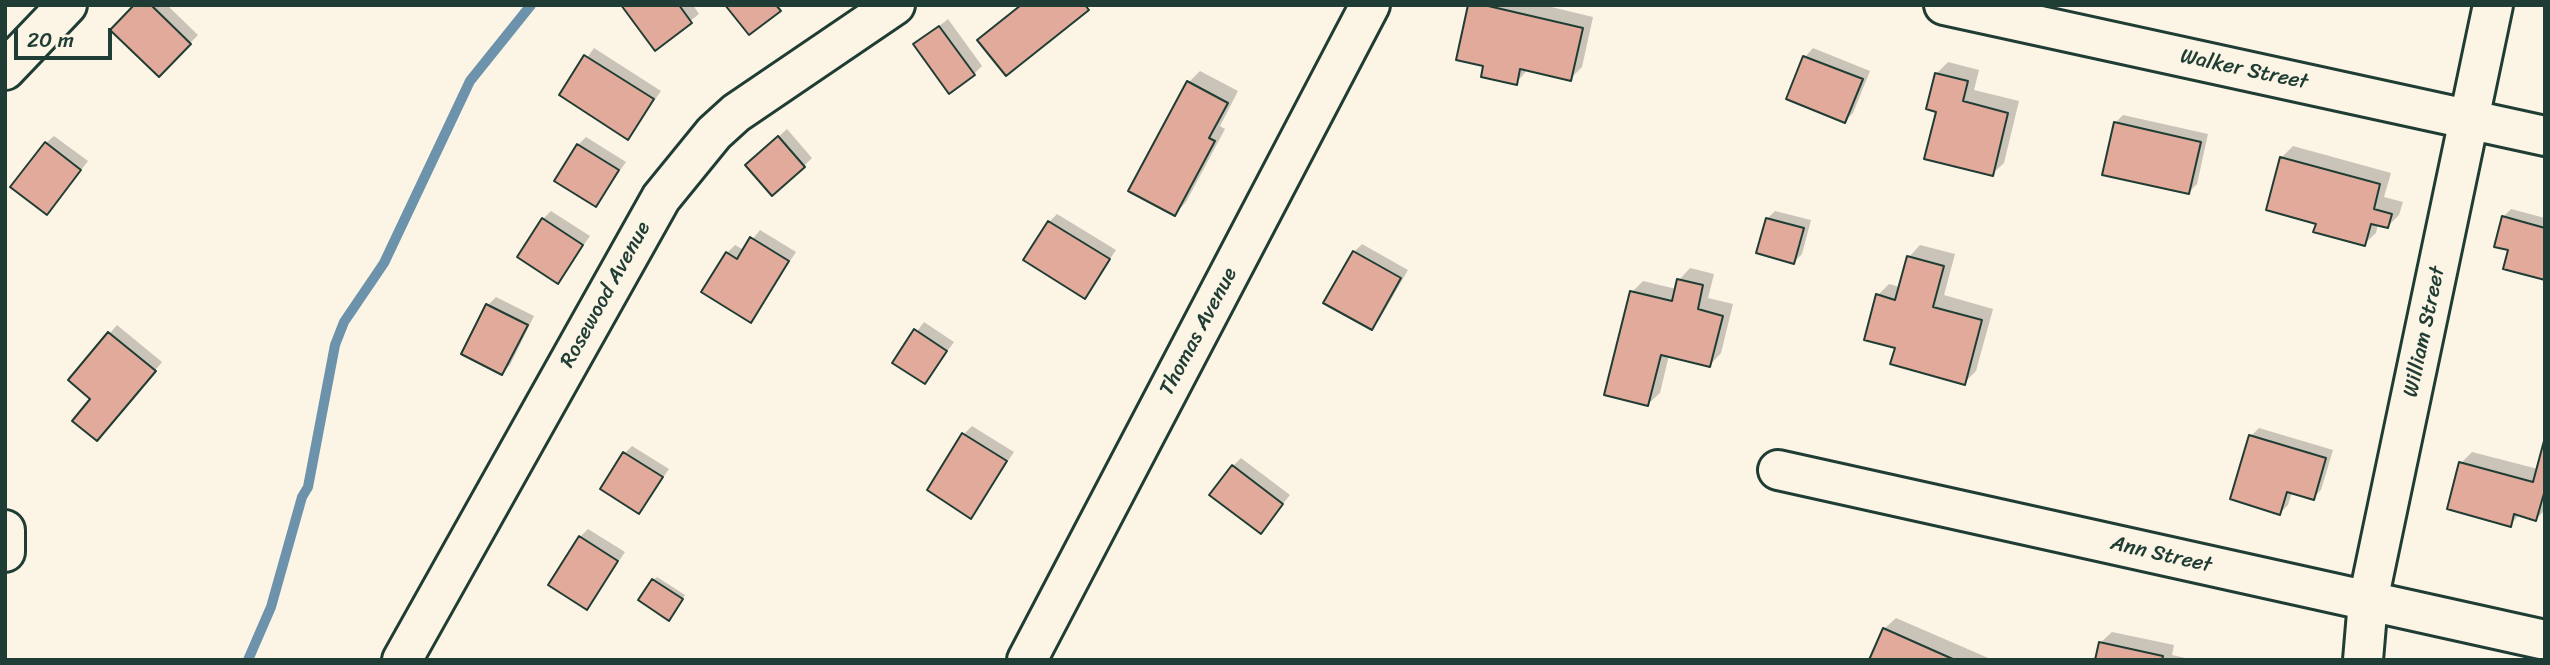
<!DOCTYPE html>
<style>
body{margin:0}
#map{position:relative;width:2550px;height:665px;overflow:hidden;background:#fcf5e5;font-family:Sriracha,sans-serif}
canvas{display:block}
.frame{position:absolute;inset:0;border:7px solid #1f3d34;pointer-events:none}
.scale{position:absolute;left:14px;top:28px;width:98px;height:32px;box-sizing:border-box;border:4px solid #1f3d34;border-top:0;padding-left:9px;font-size:21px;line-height:24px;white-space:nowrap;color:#1f3d34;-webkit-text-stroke:5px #fcf5e5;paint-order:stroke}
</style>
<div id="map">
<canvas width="2550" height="665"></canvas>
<div class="frame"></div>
<div class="scale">20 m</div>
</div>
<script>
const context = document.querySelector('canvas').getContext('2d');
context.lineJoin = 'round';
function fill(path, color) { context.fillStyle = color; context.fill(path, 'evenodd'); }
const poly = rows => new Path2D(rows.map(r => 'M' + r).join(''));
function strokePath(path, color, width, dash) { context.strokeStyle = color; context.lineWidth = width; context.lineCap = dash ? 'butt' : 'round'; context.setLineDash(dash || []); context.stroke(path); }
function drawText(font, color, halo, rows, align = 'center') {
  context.font = font + ' Sriracha,sans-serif'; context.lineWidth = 6; context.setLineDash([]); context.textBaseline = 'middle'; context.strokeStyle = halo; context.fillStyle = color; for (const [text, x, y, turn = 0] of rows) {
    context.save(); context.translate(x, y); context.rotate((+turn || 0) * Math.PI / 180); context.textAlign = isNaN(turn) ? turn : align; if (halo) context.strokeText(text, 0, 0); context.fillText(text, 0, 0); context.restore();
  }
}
fill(poly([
 [137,5,167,5,198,35,159,75],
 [623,5,693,5,699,14,655,49],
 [1470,5,1543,5,1593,17,1582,67,1570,79,1528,69,1516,83,1485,64],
 [948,19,982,66,974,74,915,45],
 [594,48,661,91,628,138,561,95],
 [1813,48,1870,71,1853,113,1845,121,1788,98,1805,57],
 [1948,62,1979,70,1974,90,2019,101,2004,163,1992,174,1936,74],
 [1200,71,1238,91,1220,126,1225,129,1186,202,1175,214,1189,82],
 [2123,115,2208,134,2197,184,2189,192,2115,123],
 [787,129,812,158,804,166,756,157],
 [54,136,88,161,55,204,46,143],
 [586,137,626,162,596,205,578,145],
 [2293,146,2391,173,2384,197,2403,202,2399,215,2388,226,2378,224,2376,233,2364,244,2318,222,2281,158],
 [2511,209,2545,218,2545,278,2510,249,2503,217],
 [551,211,590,236,558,282,543,219],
 [1775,211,1811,220,1802,254,1794,262,1767,219],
 [1057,214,1116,250,1085,296,1049,222],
 [760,230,796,252,751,320,727,253,735,245,744,250],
 [1362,244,1408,270,1379,320,1371,328,1354,252],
 [1920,245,1955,254,1944,295,1993,309,1976,371,1964,383,1897,346,1878,295,1889,284,1900,287,1909,257],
 [1690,268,1714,274,1708,298,1733,304,1721,353,1710,365,1669,355,1660,393,1648,404,1632,292,1643,281,1676,289,1679,280],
 [496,297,534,316,510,365,502,373,463,354,488,305],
 [924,322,954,342,925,382,894,362],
 [117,325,162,362,105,431,92,398,70,380],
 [972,426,1014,452,971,516,964,434],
 [2259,428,2333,450,2321,490,2313,498,2292,492,2288,505,2280,513,2251,436],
 [2545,444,2545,510,2536,519,2520,514,2510,525,2461,463,2472,452,2538,469],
 [632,446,669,469,639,512,624,454],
 [1241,458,1290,495,1261,531,1233,466],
 [588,529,625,552,587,608,580,537],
 [657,577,685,595,673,615,653,580],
 [1896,618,1993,660,1871,660,1884,629],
 [2112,632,2174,645,2172,655,2194,660,2097,660,2100,643]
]), '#0003');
strokePath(poly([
 [248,660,271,607,302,497,308,487,335,345,344,322,384,263,470,81,531,5]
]), '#6c93ab', 10);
const building = poly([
 [134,5,151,5,191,44,159,77,110,30,134,5],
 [621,5,679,5,692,23,655,51,621,5],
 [725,5,776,5,781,11,749,35,725,5],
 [1021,5,1085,5,1089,10,1006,76,977,40,1021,5],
 [1468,5,1484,5,1583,28,1571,81,1520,69,1517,85,1481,77,1483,66,1456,60,1468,5],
 [939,26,975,75,949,94,913,44,939,26],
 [584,55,654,99,628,140,559,95,584,55],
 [1803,56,1863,79,1845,123,1786,99,1803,56],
 [1935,73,1968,81,1963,101,2008,113,1993,176,1924,159,1936,112,1926,109,1935,73],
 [1187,81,1228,103,1209,138,1215,141,1175,216,1128,191,1187,81],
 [2114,122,2201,142,2189,194,2102,175,2114,122],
 [778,136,805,167,772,196,745,165,778,136],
 [45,142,81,170,47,215,10,187,45,142],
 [577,144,619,170,596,207,554,181,577,144],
 [2280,157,2380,184,2374,209,2392,214,2388,228,2371,224,2365,246,2313,232,2316,224,2266,210,2280,157],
 [2502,216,2545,228,2545,280,2503,269,2508,250,2494,247,2502,216],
 [542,218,583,245,558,284,517,257,542,218],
 [1766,218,1804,228,1794,264,1756,253,1766,218],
 [1048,221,1110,259,1085,299,1023,260,1048,221],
 [750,237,789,261,751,323,701,292,726,252,737,259,750,237],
 [1353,251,1401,278,1372,330,1323,303,1353,251],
 [1907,256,1944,266,1933,307,1982,320,1965,385,1890,364,1895,348,1864,340,1876,294,1895,300,1907,256],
 [1677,279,1703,285,1698,309,1723,316,1710,367,1661,355,1648,406,1604,395,1630,291,1672,301,1677,279],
 [486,304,528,325,502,375,461,354,486,304],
 [914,329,947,351,925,384,892,363,914,329],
 [108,332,156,371,97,441,72,421,90,399,68,380,108,332],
 [962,433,1007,461,971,519,927,490,962,433],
 [2249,435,2326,458,2314,500,2287,492,2280,515,2230,499,2249,435],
 [2545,437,2545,490,2536,521,2514,514,2511,527,2447,509,2459,462,2533,482,2545,437],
 [623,452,663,477,639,514,600,489,623,452],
 [1232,465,1283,504,1261,534,1209,495,1232,465],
 [579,536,618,561,587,610,548,585,579,536],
 [652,579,683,599,669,621,638,600,652,579],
 [1883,628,1955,660,1869,660,1883,628],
 [2099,642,2163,656,2162,660,2095,660,2099,642]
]);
fill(building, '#e2aa9a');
strokePath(building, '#1f3d34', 2);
const minor = poly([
 [1944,5,2545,136],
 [5,70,67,5],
 [1778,470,2545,640],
 [5,530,5,552],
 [402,660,661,198,714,133,736,113,895,5],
 [1027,660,1370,5],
 [2363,660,2368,601,2493,5]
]);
strokePath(minor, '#1f3d34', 44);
strokePath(minor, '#fcf5e5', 38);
drawText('21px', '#1f3d34', '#fcf5e5', [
 ["Walker Street",2244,70,12],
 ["Rosewood Avenue",606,295,-61],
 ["Thomas Avenue",1199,332,-62],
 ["William Street",2425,332,-78],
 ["Ann Street",2161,555,13]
]);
</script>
